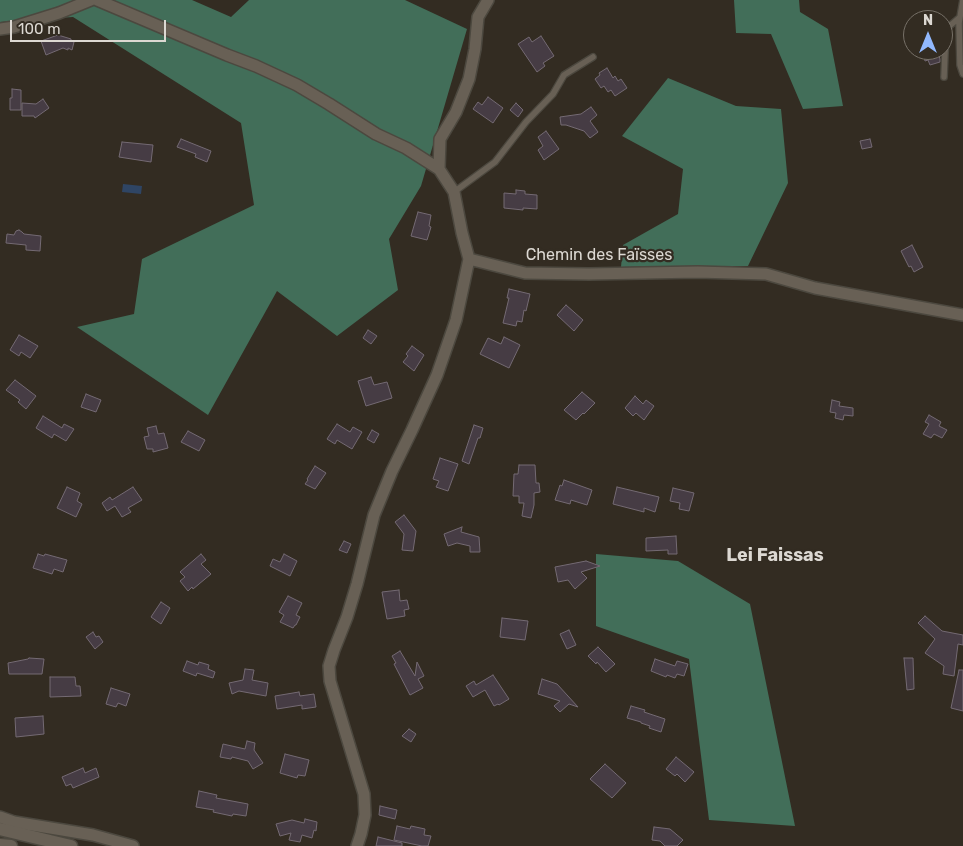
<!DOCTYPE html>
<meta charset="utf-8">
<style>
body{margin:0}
#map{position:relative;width:963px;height:846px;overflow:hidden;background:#332c22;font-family:Rubik,sans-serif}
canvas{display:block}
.north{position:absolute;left:903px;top:10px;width:50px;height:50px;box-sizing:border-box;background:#332c22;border:1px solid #777168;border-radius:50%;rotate:0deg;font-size:14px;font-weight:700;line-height:20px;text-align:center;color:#dcd8d2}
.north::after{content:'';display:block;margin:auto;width:18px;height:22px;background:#91b8fd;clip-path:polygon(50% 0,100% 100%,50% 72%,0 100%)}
.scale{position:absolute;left:10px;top:20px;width:156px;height:22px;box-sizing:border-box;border:2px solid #dcd8d2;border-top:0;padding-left:6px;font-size:15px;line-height:18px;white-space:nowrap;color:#dcd8d2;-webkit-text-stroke:4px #332c22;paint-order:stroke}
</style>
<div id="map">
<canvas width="963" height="846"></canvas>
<div class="north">N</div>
<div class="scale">100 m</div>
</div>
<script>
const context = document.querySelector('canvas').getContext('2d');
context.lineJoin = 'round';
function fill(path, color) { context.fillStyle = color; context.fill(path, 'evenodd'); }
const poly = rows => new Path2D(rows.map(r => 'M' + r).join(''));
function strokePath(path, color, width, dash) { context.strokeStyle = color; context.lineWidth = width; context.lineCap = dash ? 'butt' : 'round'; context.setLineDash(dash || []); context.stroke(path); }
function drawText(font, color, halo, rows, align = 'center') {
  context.font = font + ' Rubik,sans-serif'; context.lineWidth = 4.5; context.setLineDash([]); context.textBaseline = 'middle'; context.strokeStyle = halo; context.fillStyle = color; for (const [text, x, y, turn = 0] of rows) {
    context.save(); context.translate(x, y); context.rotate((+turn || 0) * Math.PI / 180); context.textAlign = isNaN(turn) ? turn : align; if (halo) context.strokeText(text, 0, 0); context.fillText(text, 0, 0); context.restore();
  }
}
fill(poly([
 [0,0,192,0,231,17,249,0,405,0,467,29,421,186,389,239,398,290,337,336,277,291,208,415,77,327,134,314,142,259,254,205,241,123,73,17,0,22],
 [734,0,799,0,800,12,828,29,843,106,803,109,771,34,736,33],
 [668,78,736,106,781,109,788,183,748,266,621,267,623,245,678,214,683,169,622,136],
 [596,554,678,561,750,604,795,826,709,820,689,659,596,626]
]), '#426e59');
fill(poly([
 [123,184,142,186,141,194,122,192]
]), '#2f4564');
const building = poly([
 [58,35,71,39,71,41,74,42,72,50,68,48,68,50,63,48,46,55,41,41,58,35],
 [541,36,554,56,543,63,545,66,537,72,518,44,529,37,532,42,541,36],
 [922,50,937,50,940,59,940,62,930,65,928,60,925,61,922,50],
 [607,68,613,78,615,76,618,81,621,79,627,88,615,96,611,90,608,92,604,86,601,88,595,79,600,75,599,73,607,68],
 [12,89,21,90,21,110,10,110,10,98,12,98,12,89],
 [488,97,503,108,493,123,473,109,478,102,482,105,488,97],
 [43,99,49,108,35,118,34,116,22,116,22,103,36,104,43,99],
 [516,103,523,110,518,117,510,110,516,103],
 [591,107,597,115,590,121,598,132,590,138,584,131,566,125,561,125,560,117,581,114,591,107],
 [546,131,559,149,544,160,538,150,543,146,538,137,546,131],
 [181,139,211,151,207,162,195,157,196,154,177,147,181,139],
 [870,139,872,147,862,149,860,141,870,139],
 [122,142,153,145,151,162,119,157,122,142],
 [516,190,525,191,525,194,537,195,537,209,523,208,523,210,504,208,504,193,516,194,516,190],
 [418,212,431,215,429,226,431,227,427,240,411,236,418,212],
 [19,230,22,232,24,234,41,236,40,251,26,250,26,245,6,243,7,234,14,235,16,231,19,230],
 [912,245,923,267,914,272,911,266,909,267,901,251,912,245],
 [509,289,530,294,526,311,524,310,522,322,517,321,516,326,503,323,509,298,507,298,509,289],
 [566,305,583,320,574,331,557,315,566,305],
 [368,330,377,336,371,344,363,338,368,330],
 [19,335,38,346,30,358,21,352,19,356,10,350,19,335],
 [504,337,520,345,509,368,480,354,488,338,501,344,504,337],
 [412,346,424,355,414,371,403,362,408,356,406,354,412,346],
 [371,377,374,385,387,382,392,398,366,406,358,381,371,377],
 [15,380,36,396,26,409,18,402,20,400,6,390,15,380],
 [582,392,595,403,584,414,583,413,576,420,564,410,582,392],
 [86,394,101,400,96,412,81,407,86,394],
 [635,396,643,404,646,400,654,406,644,420,636,413,633,416,625,408,635,396],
 [832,400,840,402,839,406,853,408,853,416,844,415,843,420,835,418,836,413,830,412,832,400],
 [929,415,941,422,939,426,947,430,942,438,934,434,931,438,923,434,929,424,925,422,929,415],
 [43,416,62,428,64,424,74,429,66,441,54,434,52,438,36,428,43,416],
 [337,424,350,432,353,427,362,432,352,449,337,440,335,444,327,439,337,424],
 [474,425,483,428,480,438,478,438,469,464,462,461,474,425],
 [156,426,158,434,164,433,168,448,153,452,153,449,147,449,144,437,149,436,147,428,156,426],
 [372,430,379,434,374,443,367,439,372,430],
 [188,431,205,440,199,451,181,442,188,431],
 [440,458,458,464,448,491,436,487,439,481,433,479,440,458],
 [519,465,535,465,536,483,539,483,540,492,534,493,534,505,531,518,522,516,524,503,519,503,519,496,513,496,514,474,518,474,519,465],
 [315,466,326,473,315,489,305,484,308,480,307,479,315,466],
 [564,480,592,490,587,505,571,500,570,504,555,500,560,485,562,486,564,480],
 [67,487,80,493,77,501,82,504,76,517,57,508,67,487],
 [133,487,142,500,128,508,131,512,122,517,115,506,107,511,102,503,110,497,112,500,133,487],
 [617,487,659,497,655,512,644,508,644,512,613,504,617,487],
 [673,488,694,493,689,511,679,509,680,503,670,501,673,488],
 [404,515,416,531,413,551,402,550,404,534,395,522,404,515],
 [462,527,461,532,479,537,480,552,470,552,470,546,457,543,448,546,444,534,462,527],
 [676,536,677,554,668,554,668,550,646,551,646,538,676,536],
 [344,541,351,544,347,553,339,550,344,541],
 [38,554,44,556,45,554,67,560,63,572,54,569,52,574,33,568,38,554],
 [201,554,206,560,201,564,211,574,193,589,192,587,188,591,180,581,185,577,180,572,201,554],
 [284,554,297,561,290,576,270,566,273,559,280,562,284,554],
 [586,561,600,566,581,572,587,578,575,589,568,580,558,582,555,567,586,561],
 [399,590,400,601,407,600,409,609,404,610,405,616,387,619,382,592,399,590],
 [288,596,302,603,296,615,300,617,296,625,295,625,293,628,280,622,284,615,279,612,288,596],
 [161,602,170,608,161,624,151,617,161,602],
 [925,616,942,631,963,635,963,645,958,644,954,676,943,674,944,666,925,653,935,639,918,623,925,616],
 [502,618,528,621,525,640,500,637,502,618],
 [569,630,576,645,567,649,560,634,569,630],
 [93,632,96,637,99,636,103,642,95,649,86,637,93,632],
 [598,647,615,664,606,672,597,662,596,664,588,656,598,647],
 [400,651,415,676,417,662,424,676,418,679,423,688,410,695,394,664,396,663,392,656,400,651],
 [29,658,44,659,42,674,9,674,8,663,28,659,29,658],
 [904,658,913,658,914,689,907,690,904,658],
 [655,659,675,666,677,661,688,664,684,676,677,674,675,678,667,675,666,677,651,671,655,659],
 [187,661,198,665,199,662,209,665,208,669,215,672,213,678,197,673,196,676,183,671,187,661],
 [245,669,254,670,252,680,268,683,266,696,239,691,232,694,229,683,243,680,245,669],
 [959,670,963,670,963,711,951,708,959,670],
 [493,675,509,699,499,705,498,704,494,706,485,690,473,697,466,686,474,681,476,685,493,675],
 [50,677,75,677,76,686,80,686,81,696,50,697,50,677],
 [542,679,557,684,578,707,569,704,560,712,554,706,560,701,538,694,542,679],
 [111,688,130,694,126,706,118,703,116,707,106,704,111,688],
 [299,692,300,696,314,694,316,707,302,709,302,705,277,709,275,696,299,692],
 [631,706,645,710,644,712,665,719,661,732,649,728,650,726,641,723,641,722,627,718,631,706],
 [43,716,44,734,16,737,15,718,43,716],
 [409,729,416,734,411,742,402,736,409,729],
 [247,741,255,743,254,750,263,763,253,769,248,761,232,757,231,759,220,757,223,744,245,749,247,741],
 [285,754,309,760,305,776,298,775,297,778,280,773,285,754],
 [676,757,694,772,685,782,677,774,675,776,666,769,676,757],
 [605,764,626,783,612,798,590,779,605,764],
 [83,768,85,773,96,768,99,777,73,788,71,784,66,786,62,777,83,768],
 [199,791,217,795,216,798,248,804,246,816,233,814,232,816,213,812,214,810,196,807,199,791],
 [380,806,397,810,395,819,379,815,380,806],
 [305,819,317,822,316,831,314,830,312,838,302,835,300,842,289,840,291,833,280,836,276,824,292,820,304,823,305,819],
 [397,826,410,829,411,826,425,829,424,835,431,836,428,846,422,846,394,840,397,826],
 [654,827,670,829,683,840,677,846,665,846,660,841,652,840,654,827],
 [378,837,402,843,402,846,376,846,378,837]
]);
fill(building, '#463c44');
strokePath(building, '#746a73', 1);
const service = poly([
 [963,0,959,23,960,65,963,74],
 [944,77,946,29,959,18],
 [454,192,495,162,526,122,553,94,564,75,593,57]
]);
const minor = poly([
 [97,0,227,55,256,66,297,85,329,104,376,134,406,148,439,169,454,192,462,233,469,259,525,273,589,274,698,272,766,274,815,288,963,315],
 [0,29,14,27,59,13,91,0],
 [439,169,440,139,456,112,469,79,475,49,478,17,488,0],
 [0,817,14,822,93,835,133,846],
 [357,846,361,834,365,815,364,794,330,681,329,666,334,650,347,617,357,584,374,515,392,471,412,430,437,375,456,320,469,259]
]);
const tertiary = poly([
 [0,829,71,846],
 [0,845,11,846]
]);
strokePath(service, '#4c483f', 8);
strokePath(minor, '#4c483f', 14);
strokePath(tertiary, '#4c483f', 15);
strokePath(service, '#686055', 5.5);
strokePath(minor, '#686055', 11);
strokePath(tertiary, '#686055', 12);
drawText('16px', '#dcd8d2', '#332c22', [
 ["Chemin des Faïsses",599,255]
]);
drawText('bold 18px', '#dcd8d2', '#332c22', [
 ["Lei Faissas",775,556]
]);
</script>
